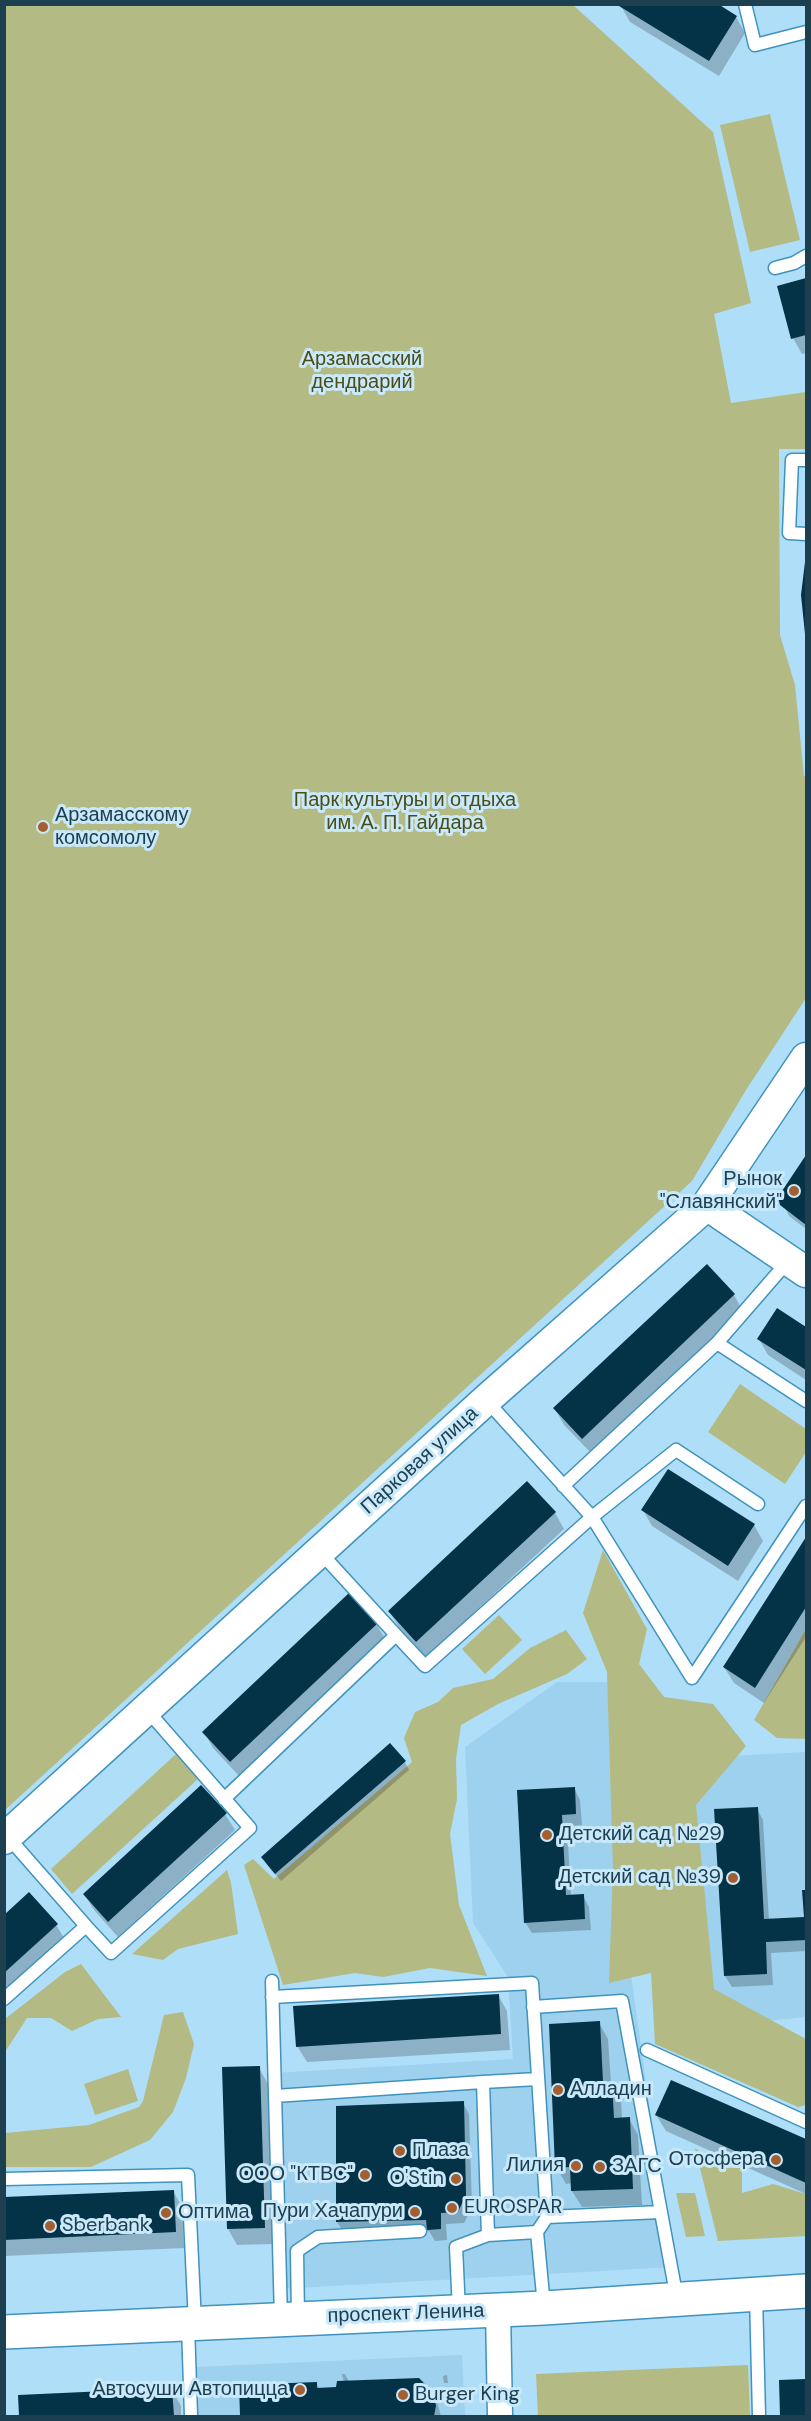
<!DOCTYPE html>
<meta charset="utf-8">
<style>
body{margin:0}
#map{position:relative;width:811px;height:2421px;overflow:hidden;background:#afdef8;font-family:"DM Sans",sans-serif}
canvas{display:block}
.frame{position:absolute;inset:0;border:6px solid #1d4051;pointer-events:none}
</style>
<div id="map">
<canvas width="811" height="2421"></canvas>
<div class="frame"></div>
</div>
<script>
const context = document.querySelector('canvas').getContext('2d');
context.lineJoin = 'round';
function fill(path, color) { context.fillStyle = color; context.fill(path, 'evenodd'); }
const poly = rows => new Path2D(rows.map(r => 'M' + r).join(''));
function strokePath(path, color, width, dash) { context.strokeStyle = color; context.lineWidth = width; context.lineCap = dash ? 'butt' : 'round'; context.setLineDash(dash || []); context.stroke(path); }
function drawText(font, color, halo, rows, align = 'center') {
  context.font = font + ' "DM Sans",sans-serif'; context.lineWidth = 6; context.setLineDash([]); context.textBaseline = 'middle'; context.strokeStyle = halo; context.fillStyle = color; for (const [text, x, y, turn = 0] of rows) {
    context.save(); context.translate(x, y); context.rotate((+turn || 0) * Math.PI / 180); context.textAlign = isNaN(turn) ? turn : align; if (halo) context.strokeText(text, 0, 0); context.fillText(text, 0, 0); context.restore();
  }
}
fill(poly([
 [557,1682,617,1682,630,1968,672,2267,279,2289,274,2073,513,2059,508,1977,473,1923,465,1747],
 [806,1752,806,2017,667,2031,653,1760],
 [462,2355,465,2416,197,2416,196,2367]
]), '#9ed1ed');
fill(poly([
 [5,4,573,5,713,132,751,303,714,314,731,403,806,392,806,449,779,449,780,635,795,685,804,776,806,776,806,998,746,1090,692,1181,5,1810],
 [770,114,800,240,750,252,720,125],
 [740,1384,806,1429,806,1452,785,1484,708,1432],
 [603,1550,647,1629,639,1664,664,1697,713,1704,746,1746,696,1805,714,1989,806,2039,806,2105,798,2107,655,2044,651,1973,609,1983,613,1869,607,1672,583,1613],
 [499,1615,522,1640,485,1674,462,1649],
 [806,1629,806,1739,777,1738,754,1720],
 [566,1630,587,1659,567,1674,498,1704,461,1725,456,1759,457,1799,450,1834,459,1905,487,1976,430,1968,383,1977,355,1973,283,1985,244,1865,253,1859,274,1879,412,1762,404,1738,415,1712,438,1702,453,1688,493,1679,530,1648],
 [176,1754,198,1779,72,1894,51,1869],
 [227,1870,231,1883,238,1934,178,1949,163,1960,132,1954],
 [81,1964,121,2017,98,2019,72,2031,51,2018,27,2018,5,2052,5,2019,65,1972],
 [183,2012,194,2044,186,2078,173,2112,150,2140,91,2167,5,2167,5,2133,89,2125,139,2107,143,2101,164,2015],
 [128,2069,138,2101,95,2115,84,2084],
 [695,2148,722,2168,742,2168,742,2193,773,2184,806,2194,806,2236,718,2241],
 [676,2193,695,2193,705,2236,686,2237],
 [748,2365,750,2416,538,2416,536,2374]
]), '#b4ba83');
fill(poly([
 [621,6,736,17,745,33,719,76,630,22],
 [806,279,806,353,802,354,793,338,779,287],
 [806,562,806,636,803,595],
 [806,1158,806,1229,789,1216,780,1197],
 [707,1266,734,1295,743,1311,592,1454,564,1425,555,1409],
 [777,1310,806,1329,806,1380,768,1355,759,1339],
 [527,1483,555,1513,564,1529,426,1657,399,1627,389,1611],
 [643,1510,754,1525,763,1541,738,1581,652,1526],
 [806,1539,806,1637,764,1703,734,1683,724,1667],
 [376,1624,386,1640,240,1777,213,1748,204,1732],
 [405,1762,409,1770,281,1881,268,1866,263,1858],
 [574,1788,580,1800,582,1825,567,1826,571,1896,583,1896,589,1907,591,1930,532,1933,525,1922,518,1791],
 [757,1809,763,1820,769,1921,805,1919,804,1892,806,1891,806,1951,771,1953,773,1985,732,1987,725,1976,716,1811],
 [225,1814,235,1830,118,1937,94,1910,84,1894],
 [4,1917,56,1925,66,1941,4,1998],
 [498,1995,507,2011,510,2050,307,2062,297,2046],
 [599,2023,608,2039,611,2083,621,2099,622,2119,629,2119,638,2135,642,2205,582,2207,572,2191,572,2183,566,2184,557,2168],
 [259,2068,268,2084,273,2244,237,2245,228,2229],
 [671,2082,806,2141,806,2194,666,2131,656,2115],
 [463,2103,469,2114,472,2207,464,2223,446,2224,447,2240,435,2241,429,2231,344,2233,337,2222,337,2108],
 [173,2191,182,2207,184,2248,4,2256,4,2199],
 [342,2374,345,2374,349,2382,432,2393,438,2405,441,2416,242,2416,240,2386,316,2383,320,2389,338,2388,344,2382],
 [447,2375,448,2383,444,2383,443,2376],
 [806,2381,806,2416,782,2416,780,2382],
 [172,2390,181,2406,181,2416,20,2416,19,2396],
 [444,2397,448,2397,450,2404,446,2405]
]), '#0003');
fill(poly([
 [621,4,718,4,737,16,709,61,619,6],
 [806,278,806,335,791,339,777,286],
 [805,562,806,634,805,634,801,595],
 [806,1155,806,1225,780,1205,778,1197],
 [707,1264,735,1294,582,1439,553,1408],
 [777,1308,806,1327,806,1370,757,1339],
 [668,1469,755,1524,728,1566,641,1510],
 [527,1481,556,1512,416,1642,388,1611],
 [806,1537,806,1607,755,1688,723,1667],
 [349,1593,378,1623,230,1762,202,1732],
 [390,1743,406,1761,275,1874,261,1857],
 [201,1785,227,1813,108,1922,83,1894],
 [575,1787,576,1814,562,1815,566,1895,584,1894,585,1919,524,1923,517,1790],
 [758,1807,764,1919,804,1917,802,1890,806,1890,806,1940,766,1942,767,1974,724,1976,714,1809],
 [29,1892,58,1924,4,1973,4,1915],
 [499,1994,501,2034,296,2047,293,2006],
 [600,2021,603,2082,612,2082,614,2118,630,2117,633,2189,571,2191,570,2167,555,2168,549,2024],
 [260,2066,265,2228,227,2229,222,2067],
 [671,2080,806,2139,806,2183,655,2115],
 [464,2101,466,2195,458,2212,441,2213,441,2229,427,2230,426,2220,336,2222,336,2106],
 [174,2190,176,2232,4,2240,4,2197],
 [419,2378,433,2392,436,2406,434,2416,240,2416,239,2385,317,2382,317,2388,336,2387,337,2381],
 [806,2379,806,2416,780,2416,779,2380],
 [172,2388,174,2416,19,2416,18,2395]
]), '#043246');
const service = poly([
 [745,4,755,45,806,32],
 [775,268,794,263,806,256],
 [806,460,792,460,789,533,806,534],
 [717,1343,789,1260],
 [563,1486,717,1343,806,1401],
 [758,1504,676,1450,592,1517,692,1678,806,1506],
 [320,1552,396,1635],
 [224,1799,396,1635,425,1666,592,1517,486,1400],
 [86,1926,111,1953,250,1828,147,1710],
 [272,1981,281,2319],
 [272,1997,532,1983,547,2217,537,2232,488,2235],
 [4,1999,86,1926,8,1837],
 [533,2007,622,2001,677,2299],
 [647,2050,806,2122],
 [483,2082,538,2079],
 [275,2096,483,2082,488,2235,456,2247,459,2311],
 [4,2179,188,2175,195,2323],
 [547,2217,661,2212],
 [537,2232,544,2306],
 [756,2295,759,2416],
 [298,2318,297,2251,318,2237,420,2231],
 [188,2325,191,2416]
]);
const minor = poly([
 [498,2310,500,2416]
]);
const tertiary = poly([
 [707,1205,806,1272],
 [4,1839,486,1400,707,1205,806,1058]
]);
const secondary = poly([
 [4,2332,544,2308,806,2291]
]);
strokePath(service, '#3f93bd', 15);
strokePath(minor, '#3f93bd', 27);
strokePath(tertiary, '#3f93bd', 33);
strokePath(secondary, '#3f93bd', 36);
strokePath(service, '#fff', 12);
strokePath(minor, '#fff', 24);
strokePath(tertiary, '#fff', 30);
strokePath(secondary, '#fff', 33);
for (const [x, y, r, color] of [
 [43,827,6,"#a35f30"],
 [794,1191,6,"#a35f30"],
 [547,1835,6,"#a35f30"],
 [733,1878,6,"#a35f30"],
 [558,2090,6,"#a35f30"],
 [400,2151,6,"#a35f30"],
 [776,2160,6,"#a35f30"],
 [576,2166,6,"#a35f30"],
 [600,2167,6,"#a35f30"],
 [365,2175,6,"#a35f30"],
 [456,2179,6,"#a35f30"],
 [452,2208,6,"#a35f30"],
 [415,2212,6,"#a35f30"],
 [166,2213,6,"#a35f30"],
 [50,2226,6,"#a35f30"],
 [300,2390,6,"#a35f30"],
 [403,2395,6,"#a35f30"]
]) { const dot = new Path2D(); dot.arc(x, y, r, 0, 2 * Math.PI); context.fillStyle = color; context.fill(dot); strokePath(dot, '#c9e8fa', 2); }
drawText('20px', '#4a4e16', '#c9e8fa', [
 ["Арзамасский",362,360],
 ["дендрарий",362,383],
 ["Парк культуры и отдыха",405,801],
 ["им. А. П. Гайдара",405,824]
]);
drawText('20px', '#1d4051', '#c9e8fa', [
 ["Арзамасскому",55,816],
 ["комсомолу",55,839],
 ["Рынок",782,1180,"right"],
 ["\"Славянский\"",782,1203,"right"],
 ["Детский сад №29",559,1835],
 ["Детский сад №39",721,1878,"right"],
 ["Алладин",570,2090],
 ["Плаза",412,2151],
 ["Отосфера",764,2160,"right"],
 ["Лилия",564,2166,"right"],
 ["ЗАГС",612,2167],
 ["ООО \"КТВС\"",353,2175,"right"],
 ["O'Stin",444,2179,"right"],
 ["EUROSPAR",464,2208],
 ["Пури Хачапури",403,2212,"right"],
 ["Оптима",178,2213],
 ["Sberbank",62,2226],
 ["Автосуши Автопицца",288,2390,"right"],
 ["Burger King",415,2395]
], 'left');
drawText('20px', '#1d4051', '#c9e8fa', [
 ["Парковая улица",420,1461,-42],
 ["проспект Ленина",406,2314,-2]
]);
</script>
